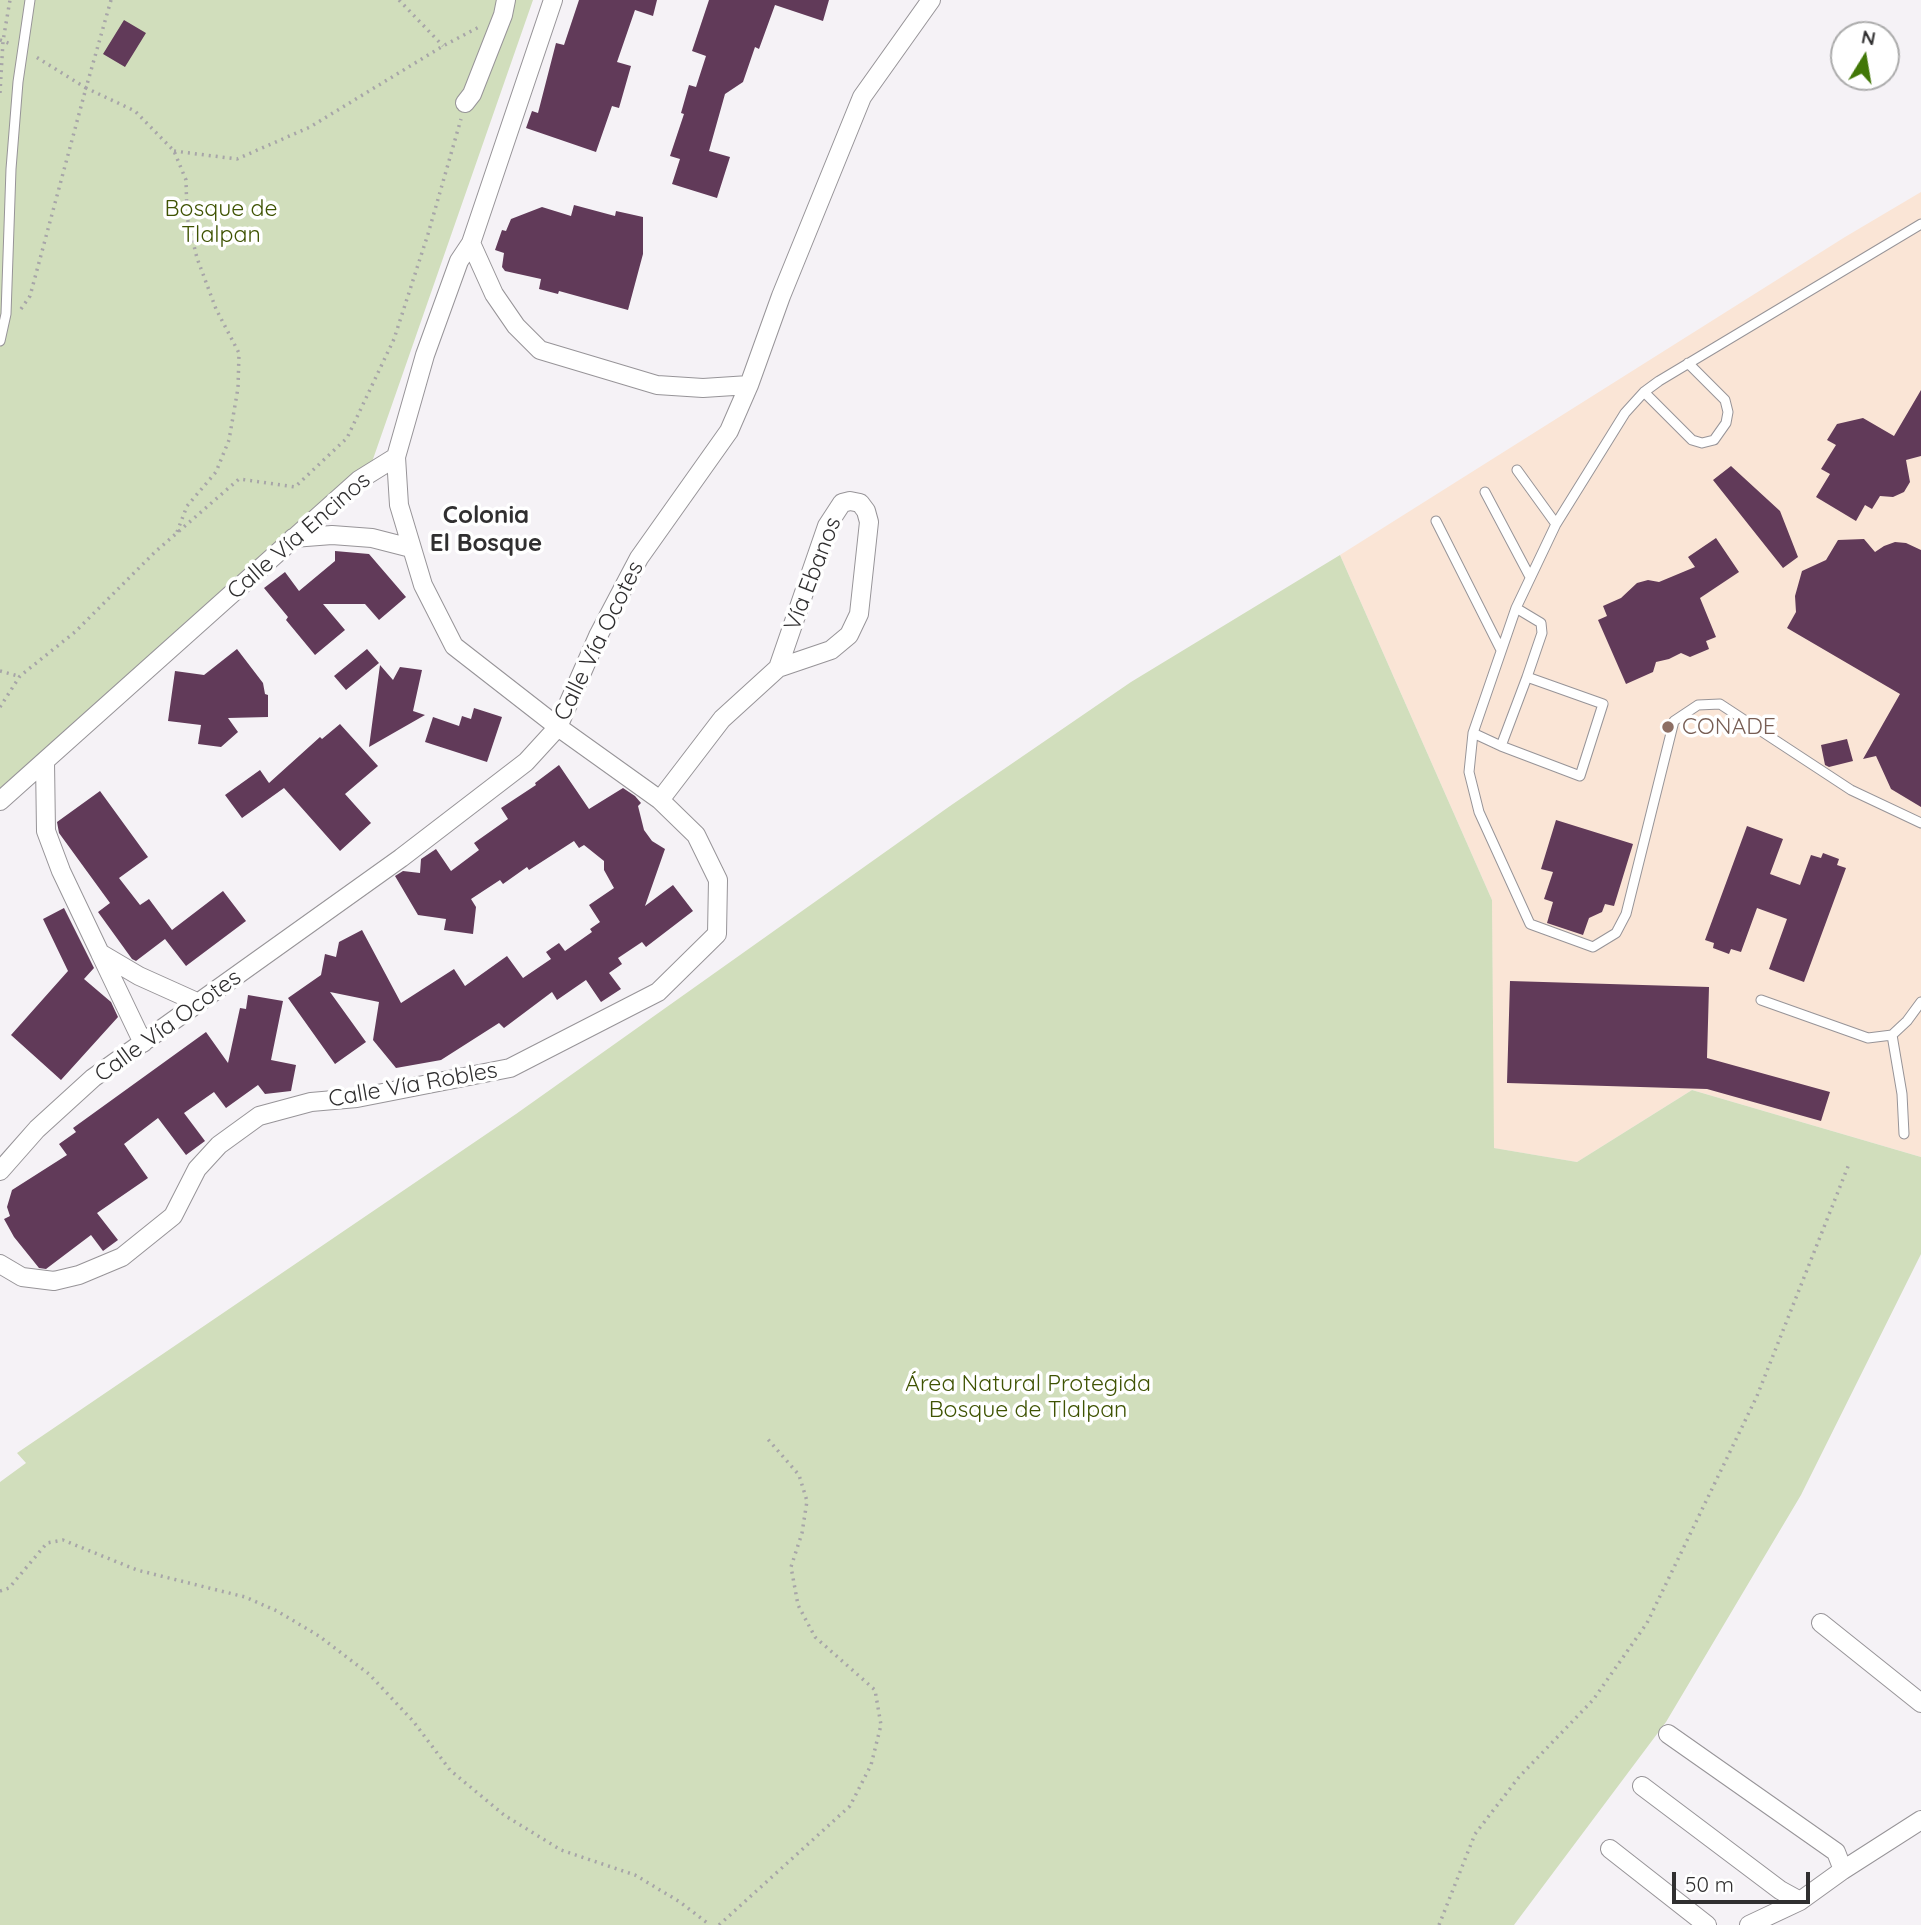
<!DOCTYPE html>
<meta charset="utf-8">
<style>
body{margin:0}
#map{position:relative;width:1921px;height:1925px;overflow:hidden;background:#f5f2f6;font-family:Quicksand,sans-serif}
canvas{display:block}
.north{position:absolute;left:1830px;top:21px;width:70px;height:70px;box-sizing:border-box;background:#fff;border:2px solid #acacac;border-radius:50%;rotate:11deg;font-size:19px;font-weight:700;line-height:28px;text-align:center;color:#302f30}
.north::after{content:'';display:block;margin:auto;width:24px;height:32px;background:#417707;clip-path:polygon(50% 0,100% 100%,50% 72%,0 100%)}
.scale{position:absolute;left:1672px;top:1872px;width:138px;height:32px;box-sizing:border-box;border:4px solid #302f30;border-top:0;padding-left:9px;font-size:21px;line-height:24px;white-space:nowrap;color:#302f30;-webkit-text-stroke:5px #fff;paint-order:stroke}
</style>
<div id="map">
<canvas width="1921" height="1925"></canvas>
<div class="north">N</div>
<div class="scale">50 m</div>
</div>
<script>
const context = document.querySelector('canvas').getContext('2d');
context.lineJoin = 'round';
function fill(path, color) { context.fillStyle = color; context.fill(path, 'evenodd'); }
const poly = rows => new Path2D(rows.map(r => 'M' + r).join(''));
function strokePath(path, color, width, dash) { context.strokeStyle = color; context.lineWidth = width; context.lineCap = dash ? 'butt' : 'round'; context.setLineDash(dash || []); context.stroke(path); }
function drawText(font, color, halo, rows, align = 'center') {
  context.font = font + ' Quicksand,sans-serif'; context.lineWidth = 7; context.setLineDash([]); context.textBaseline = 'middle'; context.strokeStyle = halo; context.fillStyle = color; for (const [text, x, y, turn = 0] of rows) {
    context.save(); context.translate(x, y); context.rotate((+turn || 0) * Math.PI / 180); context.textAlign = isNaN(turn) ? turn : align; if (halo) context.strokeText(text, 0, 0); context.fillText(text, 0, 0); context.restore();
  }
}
fill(poly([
 [1921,192,1921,1157,1692,1090,1577,1162,1493,1148,1492,900,1340,555,1845,237]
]), '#fae5d6');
fill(poly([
 [0,0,533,0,372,462,0,788],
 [1340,555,1492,900,1494,1148,1577,1162,1692,1090,1921,1157,1921,1254,1801,1495,1666,1722,1514,1925,0,1925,0,1482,26,1463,17,1453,516,1114,950,806,1131,682]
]), '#d1debc');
fill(poly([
 [579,0,657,0,653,16,635,10,617,62,631,66,619,108,612,106,596,152,526,128,532,111,538,113,556,43,564,45],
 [709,0,829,0,823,21,775,5,759,49,755,47,743,82,725,94,709,151,730,157,717,198,672,184,680,159,670,156,684,114,681,113,689,85,696,87,706,56,692,51],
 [124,20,146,33,125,67,103,54],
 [574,205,615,216,616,211,643,217,643,254,628,310,559,291,558,294,539,289,541,279,505,271,502,267,504,253,495,250,502,230,506,231,511,219,542,207,571,216],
 [1921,390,1921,456,1906,460,1910,482,1904,492,1893,497,1880,496,1872,509,1865,505,1856,521,1816,497,1830,474,1821,469,1836,445,1827,440,1837,424,1863,418,1894,436],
 [1731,466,1780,511,1798,557,1783,568,1713,480],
 [1716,538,1739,572,1700,598,1716,637,1706,641,1709,649,1690,657,1681,653,1669,659,1656,662,1653,672,1626,684,1598,620,1607,616,1603,606,1621,598,1637,583,1648,580,1659,582,1695,567,1688,557],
 [1864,539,1875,552,1884,546,1895,542,1906,543,1921,550,1921,807,1891,789,1876,756,1863,759,1900,694,1787,628,1796,612,1795,596,1802,571,1826,560,1838,540],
 [335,551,369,554,406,597,379,620,365,604,323,604,345,630,315,655,286,620,288,617,264,588,285,572,299,591,335,561],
 [237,649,263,683,265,694,268,695,268,717,228,718,238,732,221,747,198,744,201,725,168,721,175,671,204,675],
 [367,649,379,663,346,690,334,676],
 [380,665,393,680,400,667,422,670,413,711,425,715,369,747],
 [474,708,502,717,487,762,425,742,433,717,459,726,462,716,471,719],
 [340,724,378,766,345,794,371,823,340,851,284,788,242,818,225,795,260,770,269,783,320,737,322,739],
 [1847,739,1853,761,1829,767,1825,765,1821,745],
 [559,765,589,809,623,788,635,796,641,803,638,806,644,830,652,841,665,849,645,906,673,885,693,911,646,947,642,942,618,958,622,964,609,973,621,989,601,1002,586,980,557,1000,552,992,504,1028,499,1023,441,1060,396,1068,373,1040,379,1002,330,992,366,1042,335,1064,288,998,321,975,325,954,336,957,339,942,362,930,401,1003,454,969,465,986,507,956,523,978,551,959,546,952,559,943,565,951,592,932,590,929,600,922,589,905,614,888,604,870,604,861,584,845,579,848,574,841,529,870,527,867,503,884,500,880,471,899,476,907,473,934,444,930,446,919,418,915,395,876,403,871,420,873,421,859,436,849,451,871,479,850,474,843,508,819,501,808,536,785,535,783],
 [100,791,148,857,119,878,140,905,149,899,172,930,223,891,246,921,186,966,165,939,136,961,132,959,98,912,110,903,59,833,57,822],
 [1556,820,1633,844,1614,906,1605,904,1602,912,1589,918,1583,935,1547,923,1553,902,1544,899,1553,872,1541,869],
 [1747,826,1783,839,1770,874,1800,885,1811,855,1821,858,1823,853,1839,859,1837,865,1846,868,1804,982,1769,969,1787,919,1757,908,1741,952,1731,949,1729,954,1713,948,1714,943,1705,940],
 [64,908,94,968,84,979,111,1002,118,1017,61,1080,11,1035,68,971,43,919],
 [1510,981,1709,987,1707,1058,1830,1092,1821,1121,1707,1089,1507,1083],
 [248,995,283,1001,271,1060,296,1065,291,1091,265,1094,258,1085,226,1108,214,1092,184,1113,205,1141,186,1155,158,1118,124,1144,148,1178,97,1213,118,1240,103,1251,91,1235,46,1269,39,1268,14,1237,4,1219,10,1216,7,1207,12,1190,67,1155,59,1144,76,1132,73,1128,206,1032,228,1063,240,1008,246,1009]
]), '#613a59');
const lane = poly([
 [1921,224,1659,381,1644,392,1625,413,1556,524,1516,608,1473,733,1469,772,1479,812,1530,924,1593,947,1616,933,1626,914,1674,721,1698,705,1720,704,1851,790,1921,823],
 [0,341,6,314,11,169,18,82,30,0],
 [1644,392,1692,440,1702,443,1714,440,1726,423,1728,412,1725,400,1688,363],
 [1517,470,1556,524],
 [1485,492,1530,577],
 [1436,521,1501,650],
 [1473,733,1501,746,1580,776,1603,704,1527,677,1542,633,1541,623,1516,608],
 [1501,746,1527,677],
 [1761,1000,1868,1038,1892,1035,1907,1021,1921,1002],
 [1892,1035,1902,1094,1904,1134]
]);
const street = poly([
 [465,103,472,94,503,15,506,0],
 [471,243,494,294,516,326,540,350,657,385,703,388,749,385],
 [293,538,332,535,372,538,411,548],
 [45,762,46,831,61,871,100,953,139,976,199,1003],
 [660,800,722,719,778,668,831,650,849,635,859,614,869,522,866,511,860,503,850,501,842,503,827,526,778,668],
 [0,801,359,480,396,457,425,355,459,261,471,243,553,0],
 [100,953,143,1043],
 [0,1171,37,1129,93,1078,401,858,526,762,558,727,598,636,639,558,729,431,749,385,781,296,862,97,931,0],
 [0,1264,22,1277,54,1281,79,1275,122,1257,173,1216,197,1169,219,1145,259,1116,311,1102,357,1098,510,1068,658,992,717,934,718,880,696,835,660,800,558,727,454,646,423,585,399,505,396,457],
 [1821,1623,1921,1703],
 [1668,1734,1836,1852,1843,1870,1921,1820],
 [1642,1786,1780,1890,1800,1901],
 [1610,1849,1707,1925],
 [1749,1925,1800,1901,1843,1870]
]);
strokePath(lane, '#979498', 11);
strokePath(street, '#979498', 20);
strokePath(poly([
 [111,0,86,88,135,111,174,151,186,180,187,217,197,258,216,309,239,353,238,388,229,440,216,472,187,506,177,532],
 [399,0,443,46],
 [0,40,11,44],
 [0,93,3,41,10,0],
 [174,151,237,159,310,127,443,46,479,27],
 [21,309,30,296,86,88,33,55],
 [0,671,18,676],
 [0,707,20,676,75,632,155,552,239,479,295,487,347,438,394,339,428,234,461,119],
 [0,1591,9,1588,47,1543,63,1540,137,1570,245,1597,277,1611,319,1636,369,1674,413,1721,450,1770,504,1815,561,1850,635,1875,680,1902,710,1925],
 [719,1925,850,1806,871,1765,881,1725,875,1690,815,1637,798,1605,791,1567,802,1533,807,1501,799,1475,766,1437],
 [1439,1925,1475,1834,1519,1777,1593,1700,1647,1623,1757,1396,1849,1164]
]), '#a7a5a8', 3.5, [2, 5]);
strokePath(lane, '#fff', 9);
strokePath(street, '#fff', 18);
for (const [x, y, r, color] of [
 [1668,727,7,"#8d6e63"]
]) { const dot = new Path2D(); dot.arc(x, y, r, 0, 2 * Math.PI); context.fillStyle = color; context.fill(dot); strokePath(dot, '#fff', 2.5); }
drawText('23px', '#3f5303', '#fff', [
 ["Bosque de",221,209],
 ["Tlalpan",221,235],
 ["Área Natural Protegida",1028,1384],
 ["Bosque de Tlalpan",1028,1410]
]);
drawText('23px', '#302f30', '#fff', [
 ["Calle Vía Encinos",299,536,-41],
 ["Vía Ebanos",813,574,-69],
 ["Calle Vía Ocotes",599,641,-64],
 ["Calle Vía Ocotes",168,1026,-36],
 ["Calle Vía Robles",413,1085,-10]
]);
drawText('23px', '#785e54', '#fff', [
 ["CONADE",1682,727]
], 'left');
drawText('bold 24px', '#302f30', '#fff', [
 ["Colonia",486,516],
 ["El Bosque",486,544]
]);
</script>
